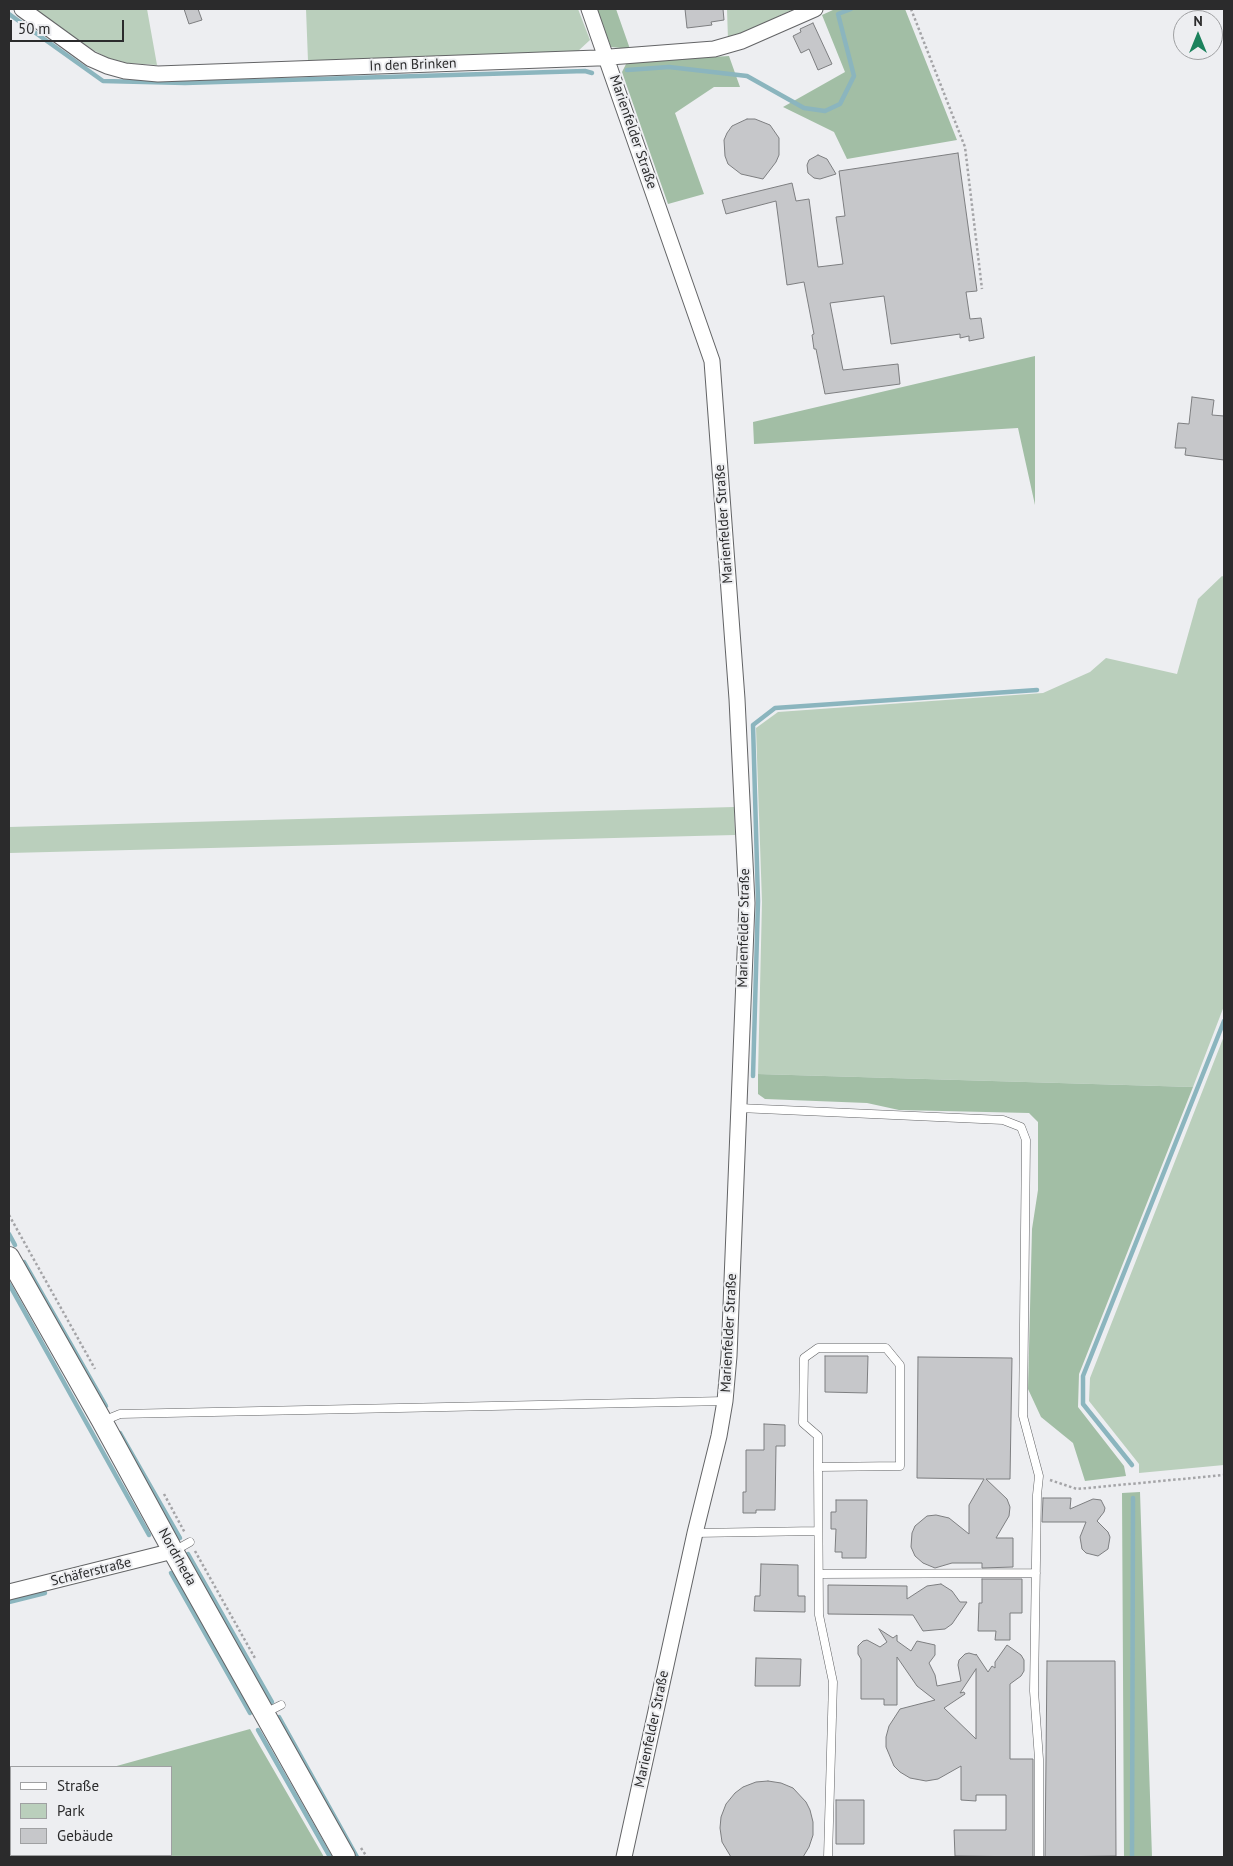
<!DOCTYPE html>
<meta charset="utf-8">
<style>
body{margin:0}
#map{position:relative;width:1233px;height:1866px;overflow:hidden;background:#edeef1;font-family:"PT Sans",sans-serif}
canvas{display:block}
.frame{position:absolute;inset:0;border:10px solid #2b2b2c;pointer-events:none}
.legend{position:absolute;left:10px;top:1766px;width:162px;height:90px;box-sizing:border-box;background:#edeef1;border:1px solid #9fa0a2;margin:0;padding:6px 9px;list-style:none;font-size:15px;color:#2b2b2c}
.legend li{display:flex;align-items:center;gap:10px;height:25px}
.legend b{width:25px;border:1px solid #9fa0a2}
.north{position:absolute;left:1173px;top:10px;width:50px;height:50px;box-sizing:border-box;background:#edeef1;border:1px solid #9fa0a2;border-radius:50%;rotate:0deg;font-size:14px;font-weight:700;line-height:20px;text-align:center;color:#2b2b2c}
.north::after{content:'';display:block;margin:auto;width:18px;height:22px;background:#1c825d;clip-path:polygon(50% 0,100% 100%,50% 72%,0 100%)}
.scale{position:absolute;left:10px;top:20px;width:114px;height:22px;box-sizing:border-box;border:2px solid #2b2b2c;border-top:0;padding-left:6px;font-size:15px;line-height:18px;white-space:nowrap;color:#2b2b2c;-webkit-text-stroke:4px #edeef1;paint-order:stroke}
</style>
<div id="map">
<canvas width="1233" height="1866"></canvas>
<div class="frame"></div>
<ul class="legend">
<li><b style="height:6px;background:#fff"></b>Straße</li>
<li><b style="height:14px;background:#bacfbc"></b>Park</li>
<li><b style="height:14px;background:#c6c7ca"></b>Gebäude</li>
</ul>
<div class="north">N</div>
<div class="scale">50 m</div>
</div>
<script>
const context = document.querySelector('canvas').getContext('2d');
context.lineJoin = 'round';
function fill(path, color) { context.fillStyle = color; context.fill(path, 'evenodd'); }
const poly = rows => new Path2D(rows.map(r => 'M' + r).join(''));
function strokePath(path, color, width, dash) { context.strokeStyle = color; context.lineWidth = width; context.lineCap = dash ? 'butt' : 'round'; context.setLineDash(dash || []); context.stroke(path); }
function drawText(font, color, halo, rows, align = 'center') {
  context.font = font + ' "PT Sans",sans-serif'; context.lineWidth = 4; context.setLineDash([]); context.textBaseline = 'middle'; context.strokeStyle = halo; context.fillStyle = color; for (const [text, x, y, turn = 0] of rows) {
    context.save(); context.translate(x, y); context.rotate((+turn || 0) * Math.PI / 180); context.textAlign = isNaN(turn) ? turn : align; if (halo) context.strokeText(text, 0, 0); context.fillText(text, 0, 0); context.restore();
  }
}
fill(poly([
 [35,9,147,9,157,65,127,63,108,58,93,50],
 [306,9,578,9,590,40,577,52,308,61],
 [727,9,794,9,728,40],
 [1222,576,1224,577,1224,1006,1193,1087,758,1074,762,902,756,728,778,712,1043,693,1090,672,1106,658,1177,674,1198,599],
 [734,807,735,835,9,853,9,827],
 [1224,1036,1224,1465,1139,1473,1139,1464,1089,1401,1090,1378]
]), '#bacfbc');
fill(poly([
 [597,9,616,9,630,49,611,47],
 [835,9,905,9,957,140,847,159,834,132,783,107,845,72,822,15],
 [729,56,740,87,714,87,675,113,704,194,668,204,622,72,627,62],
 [1035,356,1035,505,1018,428,754,444,753,422],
 [758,1074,1193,1087,1079,1374,1078,1407,1124,1466,1126,1476,1085,1481,1073,1443,1041,1417,1028,1389,1032,1229,1038,1190,1038,1122,1029,1113,899,1110,867,1103,765,1099,758,1094],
 [1140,1492,1152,1857,1124,1857,1122,1493],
 [250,1729,324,1857,9,1857,9,1796,11,1796,11,1855,171,1855,171,1767,113,1767]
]), '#a2bea5');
strokePath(poly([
 [9,14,103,81,185,83,585,71,592,73],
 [627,70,669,67,747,76,804,108,825,111,840,104,854,76,838,14,851,9],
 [753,1076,758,901,753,725,775,708,1037,690],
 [9,1234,15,1245],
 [24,1262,106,1406],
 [9,1284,149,1535],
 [120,1433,180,1538],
 [1132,1465,1083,1404,1083,1376,1224,1021],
 [188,1554,272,1702],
 [171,1573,250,1713],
 [9,1602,45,1593],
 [279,1717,357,1857],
 [258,1730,330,1857],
 [1132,1857,1133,1498]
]), '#8bb5be', 4.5);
const building = poly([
 [184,9,198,9,202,20,189,24,184,9],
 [685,9,723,9,724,20,711,22,712,25,687,28,685,9],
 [813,23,832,64,818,70,809,49,801,53,793,36,801,32,800,29,813,23],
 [747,119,755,119,770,125,779,138,779,155,776,162,763,179,741,174,728,164,725,156,724,140,727,133,732,126,747,119],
 [958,153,977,291,966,292,970,319,981,318,984,338,969,341,969,336,960,338,960,334,891,344,884,296,830,303,843,370,898,364,900,384,825,394,816,349,814,349,812,335,814,334,804,282,787,285,776,201,726,214,722,200,792,183,796,201,809,199,818,267,843,264,836,217,845,216,839,171,958,153],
 [818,155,827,159,836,174,820,179,814,178,808,173,807,165,809,160,818,155],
 [1192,397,1214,400,1212,415,1224,416,1224,460,1185,455,1186,448,1175,448,1178,423,1189,424,1192,397],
 [825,1356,868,1356,867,1393,825,1392,825,1356],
 [918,1357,1012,1358,1010,1479,986,1479,1007,1499,1010,1507,1009,1516,996,1538,1013,1538,1013,1567,982,1568,982,1563,952,1563,935,1568,923,1563,915,1556,911,1547,912,1533,915,1526,927,1516,936,1515,949,1518,969,1534,969,1505,984,1479,917,1478,918,1357],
 [764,1424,785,1425,785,1446,776,1446,775,1510,756,1510,756,1513,743,1513,743,1492,746,1492,746,1450,764,1450,764,1424],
 [1043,1498,1071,1498,1070,1509,1093,1499,1101,1500,1105,1508,1104,1512,1097,1521,1108,1532,1110,1537,1108,1549,1098,1556,1086,1553,1082,1549,1080,1537,1086,1522,1042,1522,1043,1498],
 [836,1500,867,1500,866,1558,842,1558,842,1552,835,1552,836,1529,831,1529,831,1512,836,1512,836,1500],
 [761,1564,798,1565,798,1596,805,1596,805,1612,754,1611,755,1596,760,1596,761,1564],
 [982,1579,1022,1579,1022,1613,1010,1613,1010,1640,995,1640,996,1631,978,1631,979,1603,982,1603,982,1579],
 [941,1584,952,1591,960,1602,967,1602,952,1624,945,1629,923,1631,913,1615,828,1614,828,1585,907,1586,907,1599,927,1586,941,1584],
 [879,1629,893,1638,897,1635,897,1641,911,1651,917,1641,935,1645,935,1655,929,1663,935,1675,937,1686,961,1681,958,1665,959,1660,965,1654,969,1653,976,1655,976,1654,988,1672,992,1666,995,1668,995,1662,1007,1645,1021,1655,1024,1660,1024,1671,1021,1676,1010,1684,1010,1759,1033,1759,1033,1857,955,1856,954,1830,1006,1830,1006,1795,976,1795,976,1801,961,1800,961,1766,938,1779,926,1781,910,1778,900,1772,894,1766,886,1747,886,1737,889,1726,900,1709,935,1700,917,1686,897,1657,897,1705,884,1705,884,1699,861,1699,861,1659,858,1654,858,1646,863,1641,867,1640,880,1647,887,1642,879,1629],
 [976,1669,976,1739,944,1708,965,1694,964,1692,960,1693,976,1669],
 [756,1658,801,1659,800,1686,755,1686,756,1658],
 [1047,1661,1115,1661,1116,1856,1045,1857,1047,1661],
 [768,1781,781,1783,793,1788,806,1802,810,1810,813,1822,813,1835,809,1847,803,1857,731,1857,722,1842,720,1828,721,1817,726,1804,735,1793,743,1787,756,1782,768,1781],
 [836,1800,864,1800,864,1844,836,1844,836,1800]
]);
fill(building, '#c6c7ca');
strokePath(building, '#7d7e80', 1);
const lane = poly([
 [739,1108,1003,1120,1021,1127,1026,1140,1023,1416,1039,1476,1037,1495,1034,1691,1039,1759,1039,1857],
 [103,1421,120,1414,725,1401],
 [818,1467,818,1436,803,1423,804,1358,818,1348,886,1348,900,1365,900,1466,818,1467,819,1615,833,1682,828,1857],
 [695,1533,817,1531],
 [174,1551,190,1542],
 [819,1574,1036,1573],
 [265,1713,281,1705]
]);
const street = poly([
 [22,9,91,59,107,66,125,71,158,74,597,58,714,49,742,41,815,9],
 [589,9,712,361,737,699,747,903,729,1356,725,1401,719,1436,695,1533,624,1857],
 [9,1592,173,1551]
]);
const secondary = poly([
 [9,1257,102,1421,173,1551,345,1857]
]);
strokePath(lane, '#636466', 9);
strokePath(street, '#636466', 17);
strokePath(secondary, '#636466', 22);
strokePath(poly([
 [911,9,965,147,982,289],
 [9,1215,95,1369],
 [1050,1480,1077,1489,1224,1475],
 [164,1494,185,1533],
 [195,1551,256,1660],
 [361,1848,367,1857]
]), '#a4a4a7', 2.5, [2.5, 2.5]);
strokePath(lane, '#fff', 8);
strokePath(street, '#fff', 15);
strokePath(secondary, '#fff', 20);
drawText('14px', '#2b2b2c', '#edeef1', [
 ["In den Brinken",413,65,-2],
 ["Marienfelder Straße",633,132,71],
 ["Marienfelder Straße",724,524,-94],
 ["Marienfelder Straße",744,928,-89],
 ["Marienfelder Straße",729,1333,-87],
 ["Nordrheda",177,1557,61],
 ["Schäferstraße",91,1572,-14],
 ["Marienfelder Straße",652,1729,-78]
]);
</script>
